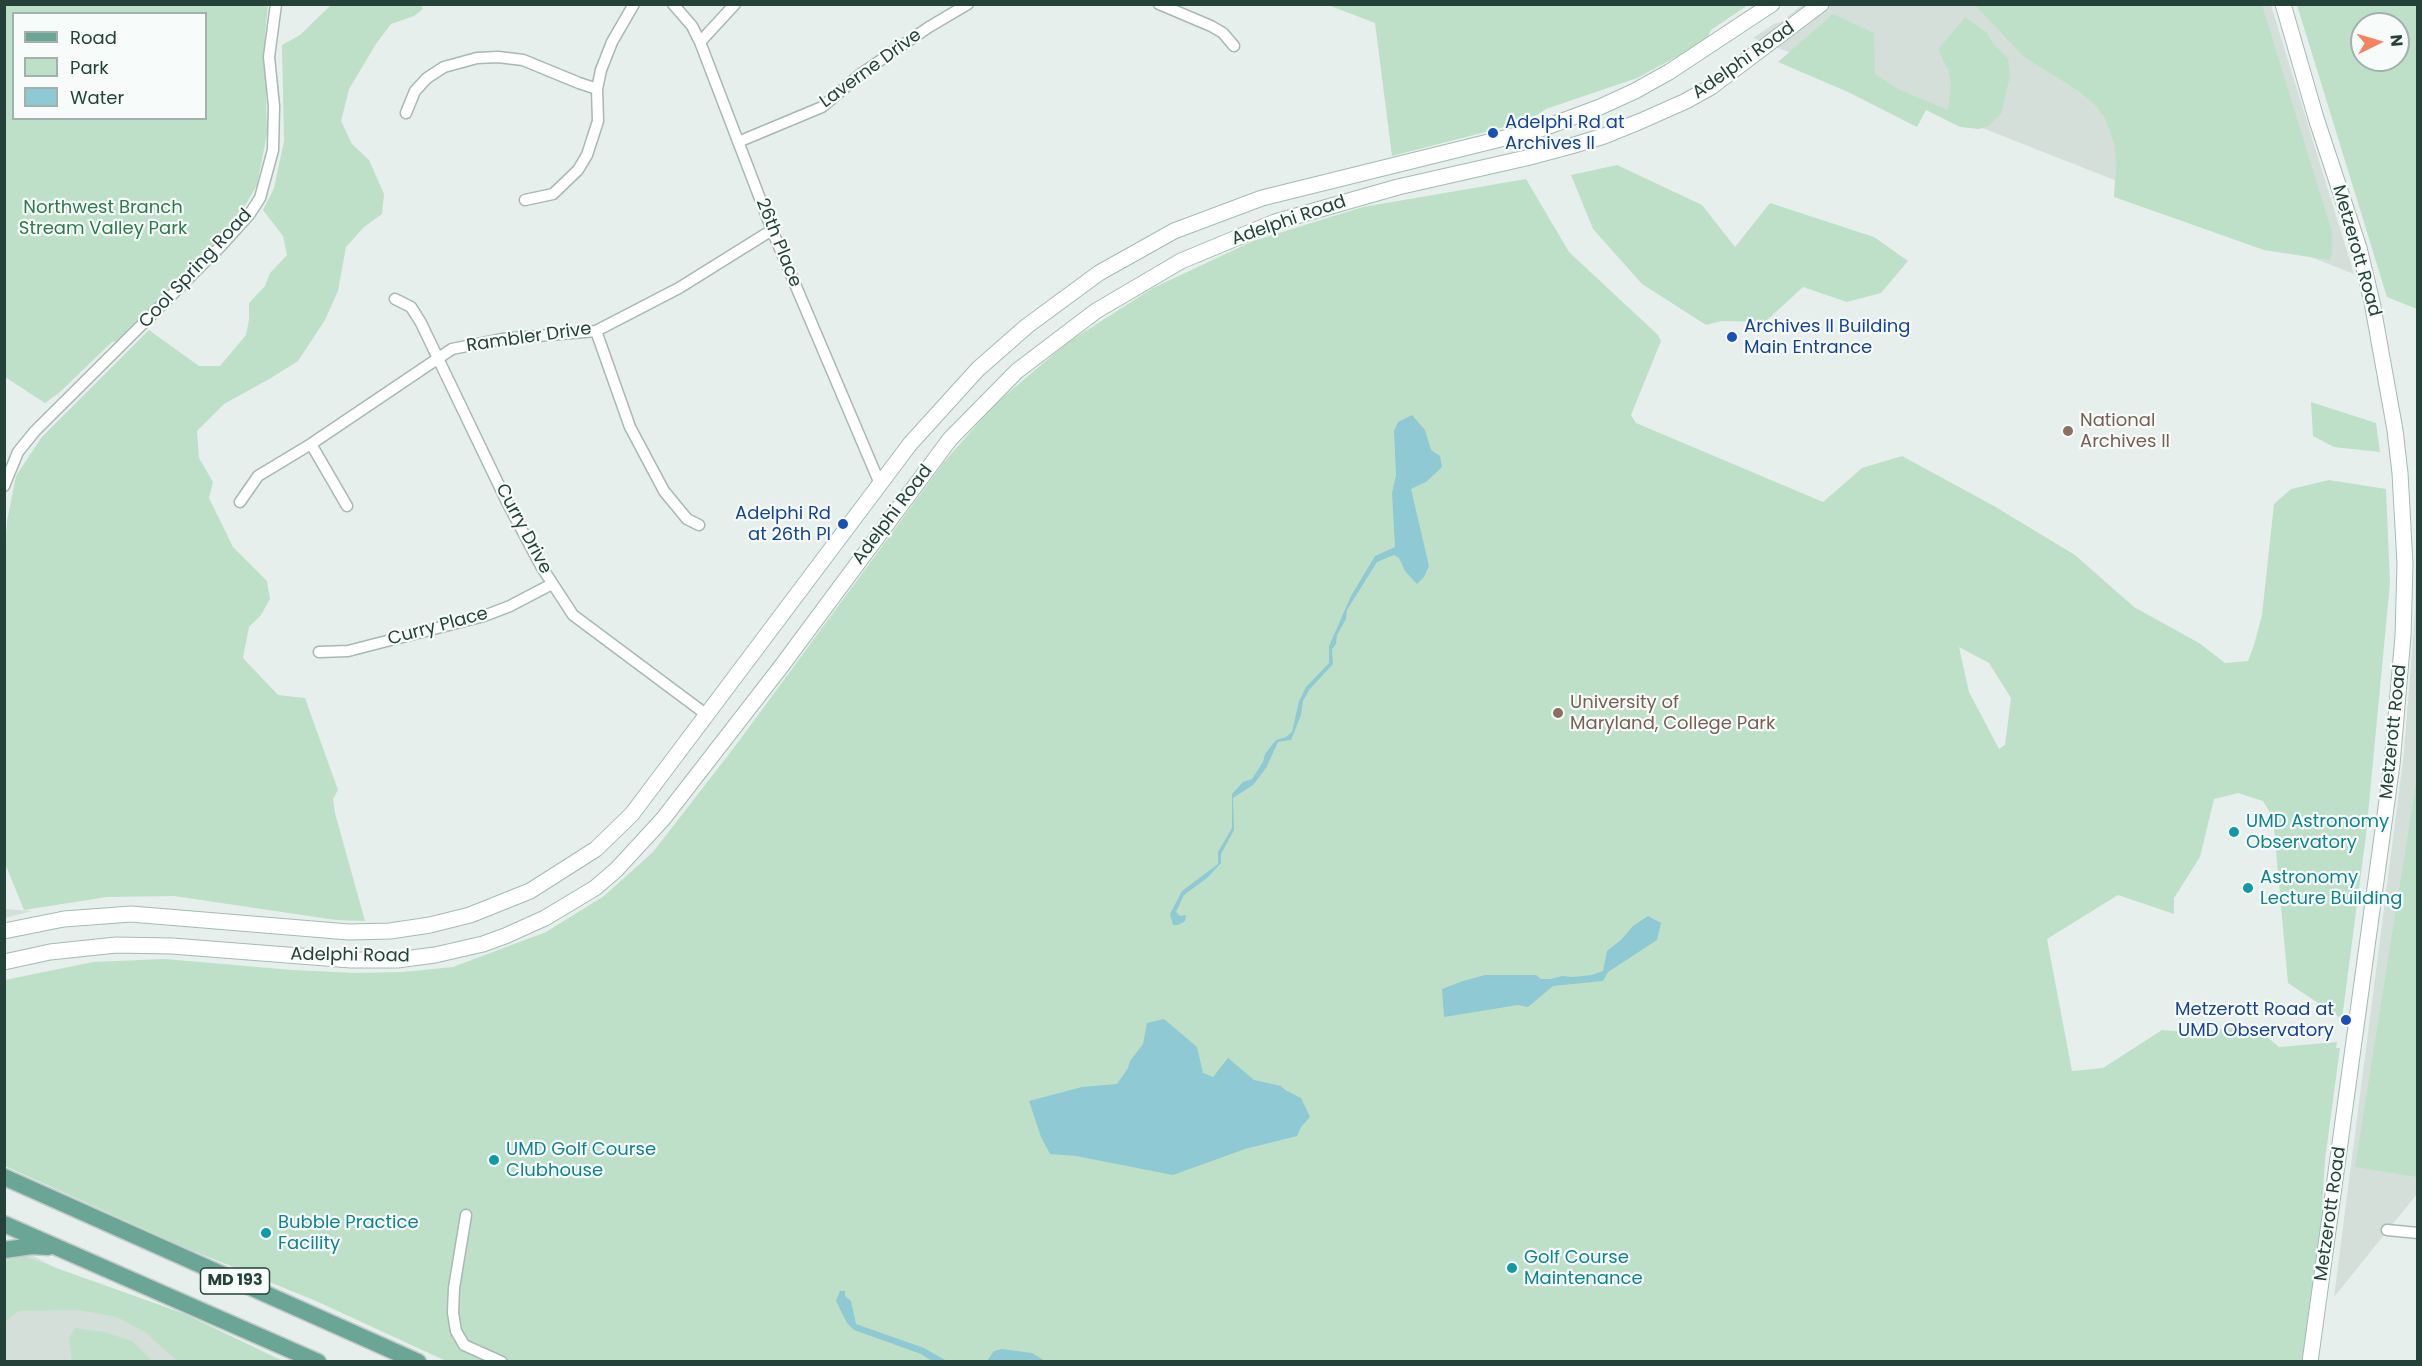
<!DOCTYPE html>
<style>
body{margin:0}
#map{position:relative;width:2422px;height:1366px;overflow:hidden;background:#e6efeb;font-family:Poppins,sans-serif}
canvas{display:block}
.frame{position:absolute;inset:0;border:6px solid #24423a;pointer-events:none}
.legend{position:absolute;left:12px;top:12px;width:195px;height:108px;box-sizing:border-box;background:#f7fbf9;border:2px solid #a3b1ad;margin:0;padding:8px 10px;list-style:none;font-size:18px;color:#24423a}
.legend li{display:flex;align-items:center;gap:12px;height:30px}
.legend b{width:30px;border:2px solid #a3b1ad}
.north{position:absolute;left:2350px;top:12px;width:60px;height:60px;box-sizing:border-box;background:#f7fbf9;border:2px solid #a3b1ad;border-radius:50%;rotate:85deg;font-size:16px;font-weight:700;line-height:24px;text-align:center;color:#24423a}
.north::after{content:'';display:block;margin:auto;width:21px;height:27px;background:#f4845f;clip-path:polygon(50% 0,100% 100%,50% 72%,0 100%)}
</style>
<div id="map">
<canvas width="2422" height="1366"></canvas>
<div class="frame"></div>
<ul class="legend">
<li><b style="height:8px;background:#6aa596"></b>Road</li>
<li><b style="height:16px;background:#bfe0c8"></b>Park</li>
<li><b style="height:16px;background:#8ec9d4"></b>Water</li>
</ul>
<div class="north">N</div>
</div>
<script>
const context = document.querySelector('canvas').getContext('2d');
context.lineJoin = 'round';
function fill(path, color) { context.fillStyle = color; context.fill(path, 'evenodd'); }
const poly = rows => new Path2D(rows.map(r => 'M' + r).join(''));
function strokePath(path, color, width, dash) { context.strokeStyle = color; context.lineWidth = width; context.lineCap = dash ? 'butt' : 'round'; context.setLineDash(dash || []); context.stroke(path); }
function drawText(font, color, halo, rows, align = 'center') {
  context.font = font + ' Poppins,sans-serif'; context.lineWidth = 4.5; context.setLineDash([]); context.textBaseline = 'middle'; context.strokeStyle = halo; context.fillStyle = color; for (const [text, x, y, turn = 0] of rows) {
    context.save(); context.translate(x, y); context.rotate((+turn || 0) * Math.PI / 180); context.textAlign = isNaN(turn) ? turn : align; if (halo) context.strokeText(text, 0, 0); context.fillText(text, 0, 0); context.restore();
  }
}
fill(poly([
 [1802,5,2271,5,2354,274,1753,38,1774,24,1781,22],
 [2416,557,2418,557,2417,1194,2334,1297,2404,753,2415,612],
 [5,909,32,911,5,918],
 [4,1240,98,1291,258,1361,5,1361]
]), '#d4dfda');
fill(poly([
 [4,5,268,5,265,35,267,134,257,185,232,228,117,341,112,342,60,392,45,403,5,377],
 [14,14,206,14,206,118,14,118],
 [331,5,421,4,423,9,414,16,391,24,376,44,349,89,341,121,352,144,369,160,384,194,382,214,364,227,346,247,338,291,325,320,298,361,271,378,224,404,197,431,199,458,213,482,209,498,233,547,267,581,270,599,261,615,249,627,243,658,278,695,305,698,338,790,333,799,335,813,365,921,336,920,174,896,107,897,24,910,4,861,4,571,7,521,16,476,41,438,149,330,199,366,220,366,246,335,249,319,249,303,265,286,270,273,287,255,283,236,263,210,274,188,284,141,282,45,300,35],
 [1328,5,1748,5,1711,30,1706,41,1637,78,1546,109,1528,121,1392,156,1375,23],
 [1975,5,2262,5,2332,232,2332,254,2329,260,2264,250,2114,197,2116,162,2114,142,2105,118,2095,105,2080,92,2023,56],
 [2297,5,2417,5,2417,309,2387,297],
 [2362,24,2398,24,2398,60,2362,60],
 [1833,14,1874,33,1875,74,1898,89,1948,110,1951,85,1948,69,1938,50,1965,17,1986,32,1995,46,2008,59,2010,76,2001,114,1989,126,1979,129,1960,127,1926,110,1917,127,1848,92,1778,62],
 [1617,165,1702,205,1735,247,1770,203,1874,237,1908,261,1881,293,1847,302,1803,287,1765,322,1722,321,1706,325,1642,284,1593,229,1571,175],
 [1526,179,1569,252,1658,335,1661,341,1631,415,1636,423,1823,502,1862,468,1902,456,1994,506,2075,555,2134,607,2199,643,2225,663,2248,661,2254,645,2262,615,2274,504,2291,489,2329,480,2386,489,2390,583,2366,835,2342,1019,2288,983,2273,818,2263,801,2238,793,2214,799,2200,857,2174,898,2174,914,2118,895,2047,939,2072,1071,2103,1068,2162,1030,2188,1032,2266,1025,2266,1036,2279,1047,2337,1042,2336,1048,2340,1048,2325,1160,2318,1274,2302,1361,446,1361,316,1301,184,1247,5,1166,5,980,93,962,165,959,292,970,356,973,402,972,453,967,546,932,604,896,653,852,736,745,944,462,994,405,1067,343,1153,288,1253,241,1363,207],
 [1959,647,1989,663,2011,698,2005,745,1999,749,1969,692],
 [2311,402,2376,423,2380,452,2334,447,2313,436],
 [2417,777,2418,1177,2417,1177,2355,1167],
 [23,1256,185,1314,283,1361,177,1361,145,1332,117,1317,79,1310,19,1311,5,1322,5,1261],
 [75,1328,104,1332,132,1341,152,1361,72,1361,69,1338]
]), '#bfe0c8');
fill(poly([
 [1412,415,1425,430,1431,450,1440,456,1442,467,1426,482,1411,489,1429,566,1424,577,1417,584,1405,571,1399,558,1394,555,1377,562,1347,610,1346,619,1337,635,1336,644,1332,649,1333,664,1309,690,1303,701,1301,715,1291,740,1278,742,1266,768,1253,785,1233,798,1234,830,1221,854,1221,863,1207,878,1184,895,1176,912,1180,916,1186,915,1185,921,1178,925,1173,925,1170,914,1182,891,1218,864,1218,852,1232,828,1232,794,1243,782,1252,779,1263,762,1265,754,1276,740,1286,737,1292,732,1299,701,1306,687,1329,663,1329,646,1351,596,1375,556,1395,547,1392,493,1396,475,1394,431,1398,422],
 [1648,916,1661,923,1657,940,1608,972,1603,981,1553,986,1528,1007,1518,1005,1444,1017,1442,989,1463,981,1485,975,1536,975,1541,979,1550,979,1562,976,1572,977,1592,975,1603,971,1607,951,1621,940,1633,926],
 [1164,1019,1197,1047,1203,1073,1213,1077,1228,1058,1254,1080,1281,1086,1285,1090,1301,1098,1310,1117,1301,1127,1297,1136,1245,1149,1173,1175,1076,1156,1050,1154,1041,1137,1029,1101,1082,1087,1117,1084,1128,1068,1130,1061,1143,1044,1147,1023],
 [840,1291,845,1291,845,1296,851,1301,856,1324,924,1348,947,1361,932,1361,921,1354,854,1330,847,1323,836,1301],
 [1002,1349,1032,1353,1045,1361,987,1361,994,1351]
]), '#8ec9d4');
const street = poly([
 [673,4,692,26,700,42,772,230,880,484],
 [1159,4,1211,26,1223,33,1234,46],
 [700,42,735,4],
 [406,113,415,91,427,78,444,67,477,58,498,57,523,60,579,83,597,89],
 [738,142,822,107,862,73,929,27,968,4],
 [525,200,553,194,578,170,587,155,598,121,597,89,601,70,612,42,634,4],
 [395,299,411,307,421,323,507,502,541,566,573,615,707,715],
 [596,331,630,427,664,491,687,519,699,525],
 [311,444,347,506],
 [4,486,18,452,35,431,221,246,249,215,260,198,273,150,274,106,269,57,276,4],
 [240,502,258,476,311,444,452,349,502,339,596,331,679,288,772,230],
 [319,652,348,651,484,616,510,606,552,584],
 [466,1215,454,1288,453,1313,456,1331,464,1345,502,1362],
 [2387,1230,2418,1233]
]);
const secondary = poly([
 [2283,4,2316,118,2359,248,2372,302,2395,430,2400,473,2405,564,2403,636,2392,764,2310,1362],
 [4,931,64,919,131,914,349,932,390,931,430,925,470,915,530,891,596,849,632,814,910,444,978,369,1027,326,1099,273,1174,231,1262,198,1541,129,1600,107,1635,91,1669,72,1772,4],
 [4,962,50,952,116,945,172,946,351,960,397,960,435,955,483,944,505,936,545,918,595,888,616,870,663,819,780,668,950,439,1017,371,1096,311,1181,261,1275,222,1398,187,1526,158,1571,146,1604,136,1641,121,1686,101,1711,87,1821,4]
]);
const primary = poly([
 [4,1177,418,1362],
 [4,1224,318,1362],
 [4,1250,32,1246,48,1247]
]);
strokePath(street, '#a8b8b2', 13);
strokePath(secondary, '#a4bbb3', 17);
strokePath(primary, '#c2cac8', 19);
strokePath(street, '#fff', 10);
strokePath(secondary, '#fff', 15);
strokePath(primary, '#6aa596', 16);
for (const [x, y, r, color] of [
 [1493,133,6,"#1a4fb4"],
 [1732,337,6,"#1a4fb4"],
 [2068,431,6,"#8d6e63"],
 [843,524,6,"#1a4fb4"],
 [1558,713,6,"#8d6e63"],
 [2234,832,6,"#0f9aa8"],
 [2248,888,6,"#0f9aa8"],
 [2346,1020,6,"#1a4fb4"],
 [494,1160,6,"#0f9aa8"],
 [266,1233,6,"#0f9aa8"],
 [1512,1268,6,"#0f9aa8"]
]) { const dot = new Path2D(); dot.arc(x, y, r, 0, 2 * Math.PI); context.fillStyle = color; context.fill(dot); strokePath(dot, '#f7fbf9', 2); }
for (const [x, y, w] of [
 [235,1281,69]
]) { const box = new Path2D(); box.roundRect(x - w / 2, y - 13, w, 26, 4.5); context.fillStyle = '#f7fbf9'; context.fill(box); strokePath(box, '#24423a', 1.5); }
drawText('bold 16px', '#24423a', null, [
 ["MD 193",235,1281]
]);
drawText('18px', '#24423a', '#f7fbf9', [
 ["Adelphi Road",1744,61,-35],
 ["Laverne Drive",871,69,-36],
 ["Adelphi Road",1289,221,-19],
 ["26th Place",778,243,68],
 ["Metzerott Road",2356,251,74],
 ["Cool Spring Road",196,269,-47],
 ["Rambler Drive",529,338,-8],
 ["Adelphi Road",893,515,-53],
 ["Curry Drive",523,529,62],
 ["Curry Place",438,627,-15],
 ["Metzerott Road",2394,732,-84],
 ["Adelphi Road",350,956,1],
 ["Metzerott Road",2331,1214,-82]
]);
drawText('18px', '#164399', '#f7fbf9', [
 ["Adelphi Rd at",1505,123],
 ["Archives II",1505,144],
 ["Archives II Building",1744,327],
 ["Main Entrance",1744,348],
 ["Adelphi Rd",831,514,"right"],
 ["at 26th Pl",831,535,"right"],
 ["Metzerott Road at",2334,1010,"right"],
 ["UMD Observatory",2334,1031,"right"]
], 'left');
drawText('18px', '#2d7a4b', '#f7fbf9', [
 ["Northwest Branch",103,208],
 ["Stream Valley Park",103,229]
]);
drawText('18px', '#785e54', '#f7fbf9', [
 ["National",2080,421],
 ["Archives II",2080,442],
 ["University of",1570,703],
 ["Maryland, College Park",1570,724]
], 'left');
drawText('18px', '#0d838f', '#f7fbf9', [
 ["UMD Astronomy",2246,822],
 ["Observatory",2246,843],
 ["Astronomy",2260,878],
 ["Lecture Building",2260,899],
 ["UMD Golf Course",506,1150],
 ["Clubhouse",506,1171],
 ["Bubble Practice",278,1223],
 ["Facility",278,1244],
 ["Golf Course",1524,1258],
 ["Maintenance",1524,1279]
], 'left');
</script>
